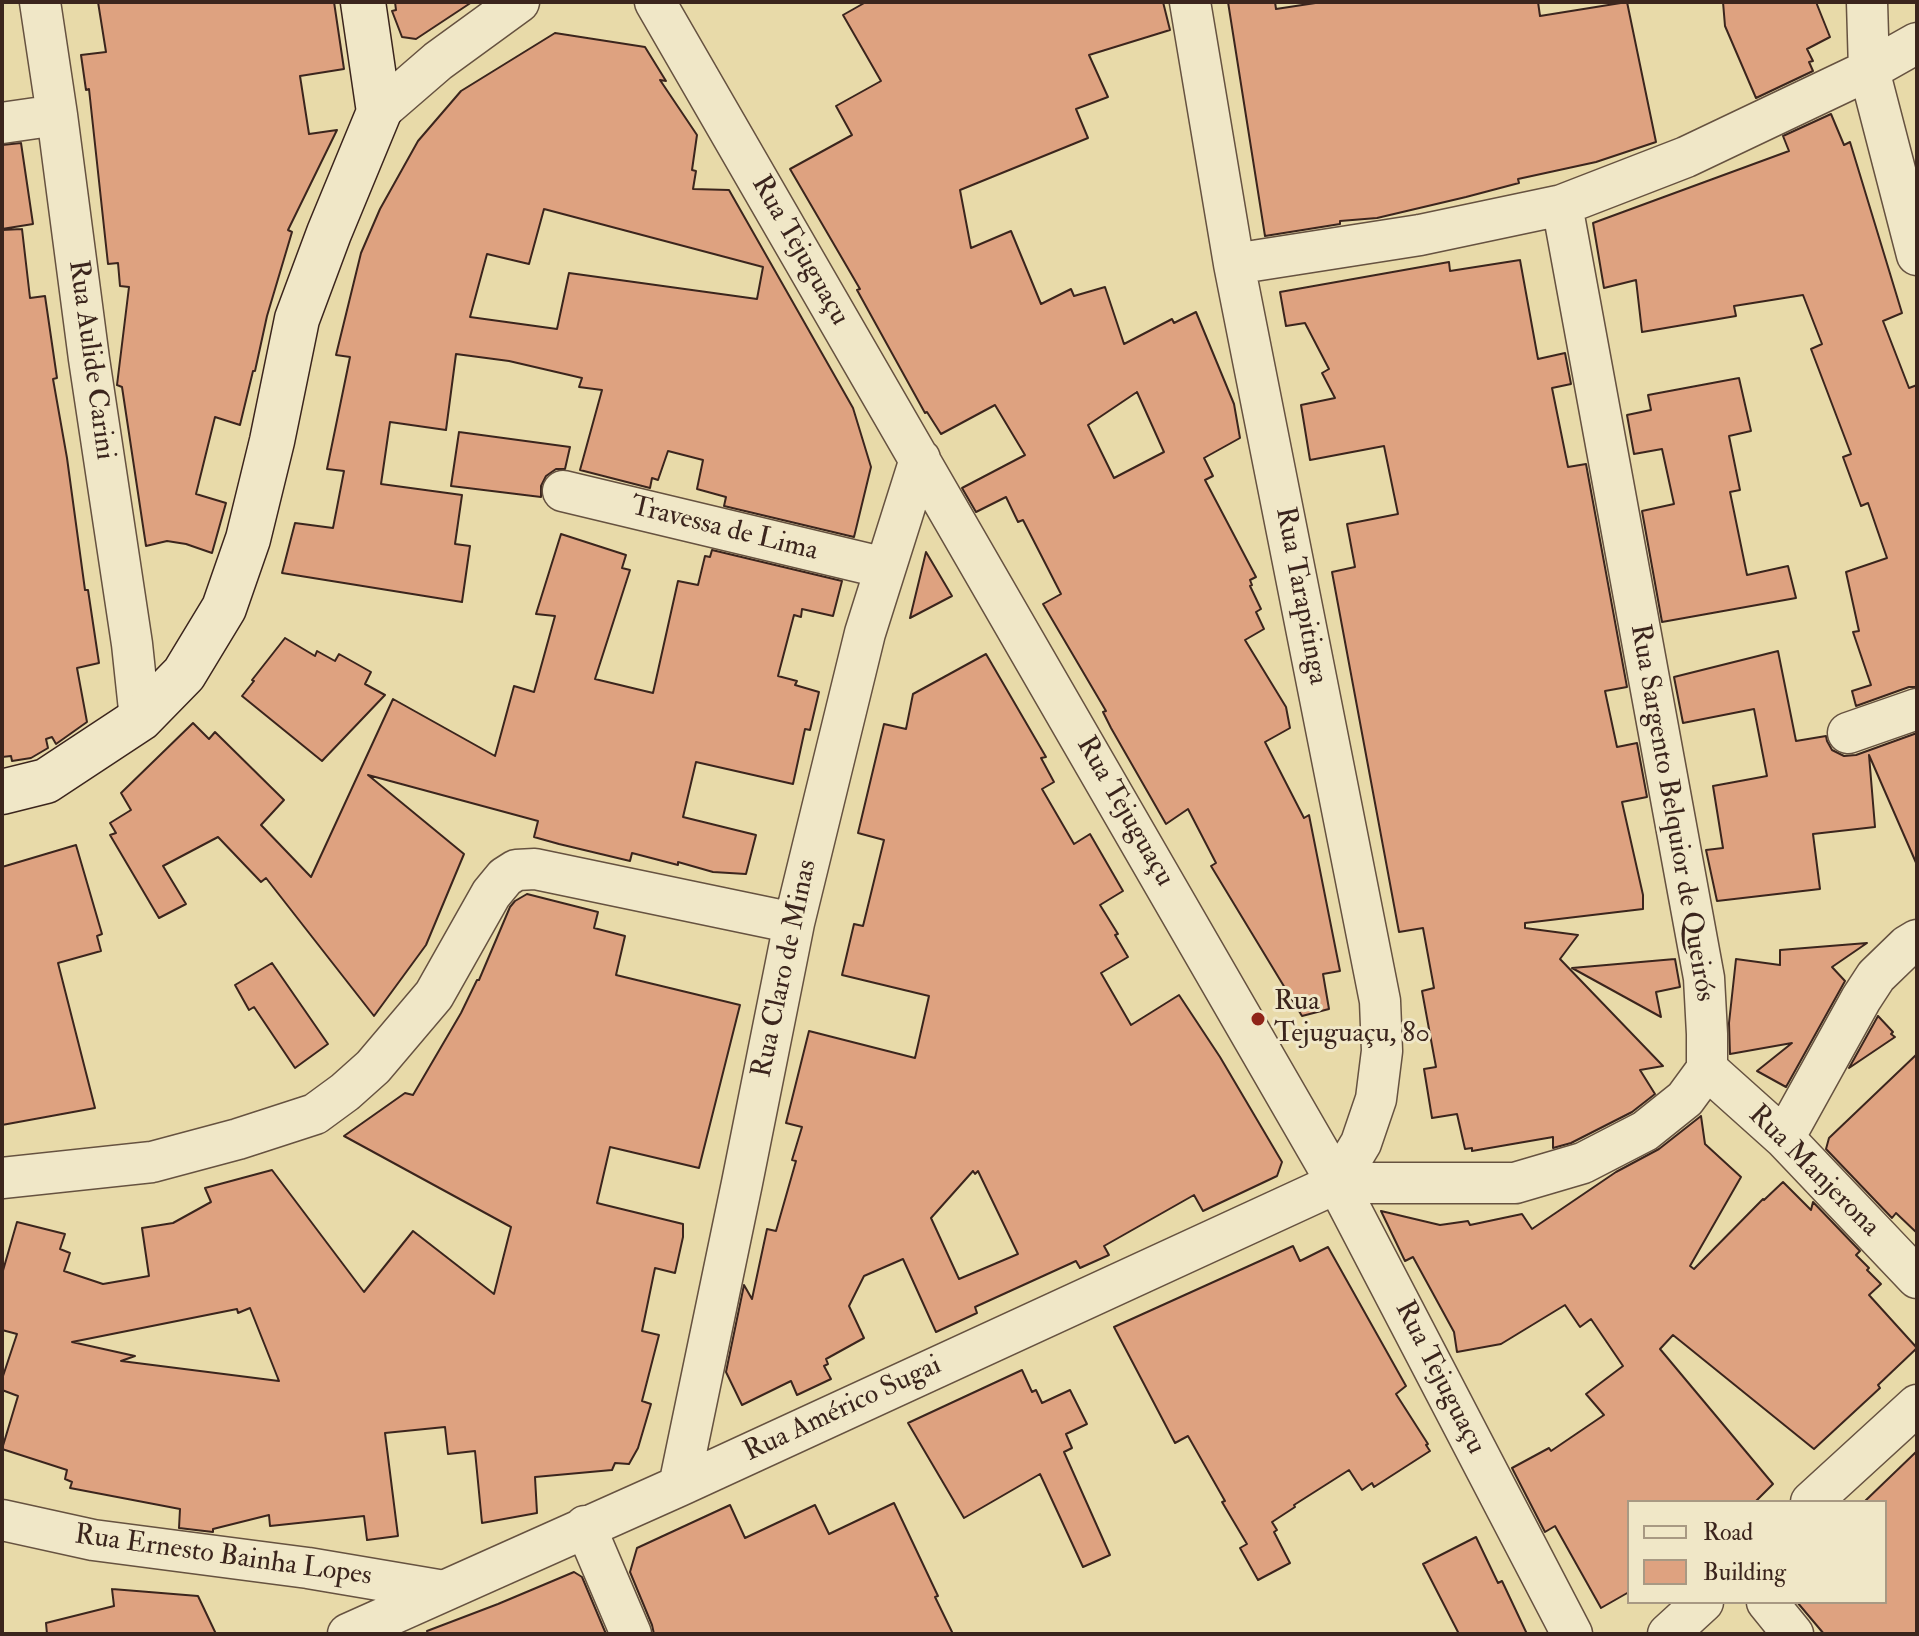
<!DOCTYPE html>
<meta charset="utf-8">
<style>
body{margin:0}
#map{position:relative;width:1919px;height:1636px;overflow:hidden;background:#e8daa9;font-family:"IM FELL Double Pica",serif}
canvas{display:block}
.frame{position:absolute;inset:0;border:4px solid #3b251d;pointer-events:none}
.legend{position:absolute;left:1627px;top:1500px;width:260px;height:104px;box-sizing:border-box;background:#f0e7c7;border:2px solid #a89983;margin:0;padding:10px 14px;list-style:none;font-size:24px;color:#3b251d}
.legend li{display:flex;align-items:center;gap:16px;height:40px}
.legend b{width:40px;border:2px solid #a89983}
</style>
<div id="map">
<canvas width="1919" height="1636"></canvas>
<div class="frame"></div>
<ul class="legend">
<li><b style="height:10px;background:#f0e7c7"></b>Road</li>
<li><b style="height:22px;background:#dea280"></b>Building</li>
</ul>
</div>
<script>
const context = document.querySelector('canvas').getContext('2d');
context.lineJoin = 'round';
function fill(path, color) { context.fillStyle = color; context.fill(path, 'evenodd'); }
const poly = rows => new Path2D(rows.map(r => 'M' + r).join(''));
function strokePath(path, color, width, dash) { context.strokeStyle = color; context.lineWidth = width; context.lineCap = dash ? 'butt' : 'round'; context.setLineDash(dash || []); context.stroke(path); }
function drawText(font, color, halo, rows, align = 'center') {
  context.font = font + ' "IM FELL Double Pica",serif'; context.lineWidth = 6; context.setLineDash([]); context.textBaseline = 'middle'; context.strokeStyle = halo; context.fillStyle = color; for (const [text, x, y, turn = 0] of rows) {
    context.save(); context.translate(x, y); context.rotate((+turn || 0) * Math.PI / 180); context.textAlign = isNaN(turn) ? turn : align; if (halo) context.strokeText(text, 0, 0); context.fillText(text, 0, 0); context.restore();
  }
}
const building = poly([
 [98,2,334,2,344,69,300,76,309,134,337,130,288,230,292,232,267,316,255,371,253,371,240,425,215,417,196,494,226,503,212,553,186,544,167,541,146,546,122,387,117,385,129,287,120,286,118,263,108,264,89,89,86,90,81,55,106,52,98,2],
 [395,2,472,2,416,39,402,37,392,11,396,10,395,2],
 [866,2,1163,2,1170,30,1089,55,1108,97,1076,109,1088,138,960,190,971,248,1011,231,1041,304,1071,289,1074,296,1105,287,1124,344,1172,319,1174,323,1196,312,1234,404,1240,438,1204,458,1213,476,1205,480,1256,577,1250,580,1252,585,1250,586,1261,609,1256,612,1264,629,1245,640,1286,707,1290,728,1265,742,1304,818,1309,815,1340,971,1323,974,1329,1009,1302,1016,1211,866,1216,863,1188,809,1166,824,1111,728,1103,712,1106,711,1043,604,1061,594,1023,520,1018,522,1006,497,976,512,962,488,1025,455,995,405,941,434,927,412,925,413,857,290,860,289,790,169,852,135,836,106,881,81,843,15,866,2],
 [1137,392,1164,452,1114,478,1088,425,1137,392],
 [1228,2,1275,2,1276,9,1322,2,1538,2,1540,16,1627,2,1656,142,1596,162,1518,179,1519,183,1466,197,1377,218,1340,221,1340,224,1265,236,1228,2],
 [1723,2,1816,2,1830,37,1807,49,1813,61,1809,62,1813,71,1756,98,1725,26,1723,2],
 [555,33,645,47,666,81,660,80,697,135,692,170,696,171,693,189,729,190,853,408,871,467,854,537,724,506,726,497,697,489,703,460,668,451,658,480,652,478,650,488,580,470,602,390,579,387,582,378,509,361,456,354,446,430,390,422,381,484,462,495,455,544,470,546,462,602,282,573,295,523,333,528,344,471,327,469,350,357,336,355,361,253,380,209,418,141,461,91,555,33],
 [544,209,763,267,757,299,569,273,557,329,470,317,487,254,529,264,544,209],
 [1831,114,1844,145,1850,142,1902,313,1883,321,1909,388,1917,385,1917,687,1909,687,1856,706,1852,691,1871,685,1853,632,1859,631,1846,572,1887,558,1868,503,1861,506,1843,457,1851,454,1811,349,1822,344,1803,295,1734,306,1736,316,1642,332,1636,280,1604,288,1593,223,1789,151,1783,136,1831,114],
 [21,143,33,224,2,229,2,145,21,143],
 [22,229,30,298,45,296,57,378,53,379,67,458,85,590,88,590,99,663,77,668,87,722,56,744,52,737,46,739,48,748,31,758,12,761,11,756,2,757,2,230,22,229],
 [1520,260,1538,359,1565,353,1571,384,1552,388,1568,467,1586,464,1627,687,1605,691,1617,747,1637,743,1647,797,1622,802,1643,895,1643,909,1525,923,1525,928,1578,935,1560,959,1663,1066,1640,1070,1655,1094,1632,1112,1571,1143,1553,1148,1553,1137,1472,1151,1472,1148,1465,1149,1457,1114,1432,1118,1424,1069,1436,1067,1422,991,1434,988,1423,928,1399,932,1332,572,1355,567,1347,524,1398,514,1384,446,1310,460,1301,405,1335,398,1322,373,1329,369,1305,323,1286,326,1280,292,1449,262,1450,271,1520,260],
 [1739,378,1751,431,1729,436,1740,490,1730,492,1747,575,1788,566,1796,598,1662,622,1642,511,1674,504,1662,449,1634,454,1627,415,1651,410,1648,395,1739,378],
 [459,432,570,447,565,469,556,469,546,476,541,486,541,497,451,486,459,432],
 [561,534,626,555,622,568,630,570,595,679,653,693,678,581,698,585,705,556,710,557,712,550,842,581,833,616,802,609,801,617,794,615,778,676,797,681,795,685,819,692,810,730,805,729,793,784,696,762,683,817,756,835,746,874,713,872,678,862,678,865,632,853,630,861,559,844,534,837,538,821,368,775,464,854,426,945,374,1016,266,878,261,882,218,837,163,866,186,904,159,918,110,835,116,833,110,823,131,810,121,793,193,723,209,739,215,732,284,800,261,825,311,877,393,699,495,756,514,686,534,692,555,616,536,614,561,534],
 [926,552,952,596,910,618,926,552],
 [285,638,315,656,317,651,335,661,339,654,371,672,365,684,385,695,322,761,242,696,254,681,252,680,285,638],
 [1778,651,1796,741,1826,736,1827,741,1832,750,1844,756,1856,755,1917,733,1917,865,1869,755,1875,827,1813,834,1820,889,1717,901,1706,850,1723,848,1713,786,1767,776,1754,709,1683,723,1674,677,1778,651],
 [986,654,1046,757,1041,758,1054,782,1042,789,1074,844,1090,834,1123,891,1100,905,1118,934,1115,935,1128,957,1101,973,1131,1025,1179,995,1220,1057,1282,1162,1277,1176,1203,1211,1194,1195,1104,1246,1109,1255,1080,1268,1076,1261,975,1307,977,1313,936,1332,903,1259,864,1276,849,1306,864,1338,826,1359,828,1364,824,1366,831,1379,797,1395,791,1381,742,1405,726,1372,744,1285,752,1299,767,1229,776,1231,796,1161,792,1160,802,1127,786,1123,809,1031,915,1058,929,996,842,975,854,924,863,926,884,840,858,833,884,724,906,729,913,694,986,654],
 [973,1171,975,1174,978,1171,1018,1254,959,1279,931,1218,973,1171],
 [76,845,102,934,97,936,101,951,58,963,95,1108,2,1125,2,867,76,845],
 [527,894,598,912,594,928,625,936,616,975,740,1005,699,1168,610,1147,597,1203,683,1224,683,1237,675,1273,655,1268,642,1331,659,1335,642,1401,651,1404,638,1448,629,1464,615,1463,612,1470,535,1477,537,1513,482,1523,475,1451,448,1454,445,1427,385,1433,398,1536,367,1540,364,1516,270,1526,269,1515,213,1529,213,1532,179,1528,180,1509,70,1488,72,1482,65,1479,67,1470,2,1449,18,1396,2,1390,2,1379,17,1334,2,1330,2,1274,17,1222,65,1234,60,1249,70,1253,64,1271,103,1284,149,1276,142,1228,173,1223,211,1202,205,1188,272,1170,364,1292,413,1231,494,1294,511,1227,344,1136,405,1093,413,1095,461,1013,477,980,479,980,510,907,515,901,527,894],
 [250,1308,279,1381,121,1361,135,1356,72,1342,237,1309,238,1313,250,1308],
 [1867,943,1832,967,1845,981,1786,1087,1757,1071,1792,1043,1730,1054,1729,1023,1736,959,1780,965,1780,950,1867,943],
 [1675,959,1680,987,1656,992,1661,1017,1572,968,1675,959],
 [272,963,328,1044,295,1068,254,1007,249,1010,235,985,272,963],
 [1878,1016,1893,1032,1891,1034,1895,1037,1849,1068,1878,1016],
 [1917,1054,1917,1233,1896,1213,1892,1218,1826,1149,1829,1138,1917,1054],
 [1701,1116,1705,1144,1741,1177,1690,1266,1694,1269,1763,1199,1764,1200,1783,1182,1811,1210,1813,1202,1860,1251,1856,1255,1869,1268,1867,1270,1881,1284,1869,1295,1917,1348,1878,1385,1880,1388,1814,1449,1673,1335,1660,1349,1773,1484,1755,1502,1629,1502,1629,1592,1601,1608,1555,1526,1545,1532,1512,1468,1549,1448,1551,1451,1604,1415,1586,1394,1623,1366,1591,1319,1580,1327,1565,1305,1501,1344,1457,1352,1454,1332,1413,1257,1405,1261,1381,1211,1440,1225,1468,1221,1470,1225,1522,1214,1532,1229,1616,1172,1659,1149,1701,1116],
 [1293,1246,1300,1261,1328,1247,1406,1386,1396,1394,1428,1444,1426,1445,1430,1451,1374,1487,1372,1483,1362,1490,1349,1470,1294,1505,1295,1507,1272,1522,1277,1530,1274,1532,1290,1563,1258,1580,1240,1548,1247,1544,1222,1502,1225,1501,1188,1436,1175,1443,1114,1327,1293,1246],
 [1022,1370,1032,1392,1036,1390,1042,1403,1070,1390,1087,1424,1066,1434,1072,1448,1064,1452,1110,1555,1083,1567,1040,1474,964,1518,908,1423,1022,1370],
 [1917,1451,1917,1634,1824,1634,1797,1602,1885,1602,1885,1502,1864,1502,1917,1451],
 [894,1503,938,1596,935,1597,953,1634,654,1634,652,1625,630,1572,637,1548,730,1505,745,1538,815,1505,829,1534,894,1503],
 [1476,1537,1498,1583,1502,1581,1527,1634,1459,1634,1423,1564,1476,1537],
 [574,1572,582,1577,606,1634,428,1634,427,1631,498,1604,574,1572],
 [112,1589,198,1596,216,1634,47,1634,46,1623,114,1606,112,1589]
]);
fill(building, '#dea280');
strokePath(building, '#3b251d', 2);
const street = poly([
 [40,2,57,115,89,359,132,644,140,719],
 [655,2,1337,1183,1572,1634],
 [1190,2,1234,264,1380,1001,1382,1051,1376,1099,1361,1143,1337,1183],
 [1867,2,1869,70,1917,255],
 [379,112,438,61,519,2],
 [2,123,57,115],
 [1234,264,1420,235,1562,205,1686,157,1869,70,1917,43],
 [563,491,885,568],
 [1848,733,1917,709],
 [1707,1069,1784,1138,1917,1278],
 [1784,1138,1861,999,1876,976,1907,946,1917,940],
 [2,1178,152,1162,238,1139,315,1114,345,1092,373,1067,434,995,491,894,505,877,516,870,535,869,794,923],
 [679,1486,742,1183,794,923,865,633,920,459],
 [1811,1502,1917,1405],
 [2,1520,93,1540,308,1568,444,1591],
 [585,1526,631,1634],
 [1767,1602,1793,1634],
 [348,1634,679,1486,1337,1183,1515,1183,1583,1163,1645,1131,1685,1099,1707,1069,1707,1034,1704,978,1562,205],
 [1668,1634,1703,1602]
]);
const secondary = poly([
 [2,792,46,781,140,719,184,674,224,608,248,539,272,441,297,319,329,233,379,112,363,2]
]);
strokePath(street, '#665240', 43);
strokePath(secondary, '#3b251d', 47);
strokePath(street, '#f0e7c7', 40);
strokePath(secondary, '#f0e7c7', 44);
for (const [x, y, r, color] of [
 [1258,1019,8,"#8f2418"]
]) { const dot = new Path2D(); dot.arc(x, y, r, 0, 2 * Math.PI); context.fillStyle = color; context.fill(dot); strokePath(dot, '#f0e7c7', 3); }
drawText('28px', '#3b251d', '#f0e7c7', [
 ["Rua Tejuguaçu",799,251,60],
 ["Rua Aulide Carini",90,360,82],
 ["Travessa de Lima",724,530,14],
 ["Rua Tarapitinga",1300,596,79],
 ["Rua Tejuguaçu",1124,812,60],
 ["Rua Sargento Belquior de Queirós",1671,813,80],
 ["Rua Claro de Minas",786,969,-78],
 ["Rua Manjerona",1813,1172,45],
 ["Rua Tejuguaçu",1439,1378,63],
 ["Rua Américo Sugai",843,1410,-25],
 ["Rua Ernesto Bainha Lopes",223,1557,8]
]);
drawText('28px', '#3b251d', '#f0e7c7', [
 ["Rua",1274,1003],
 ["Tejuguaçu, 80",1274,1035]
], 'left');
</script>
